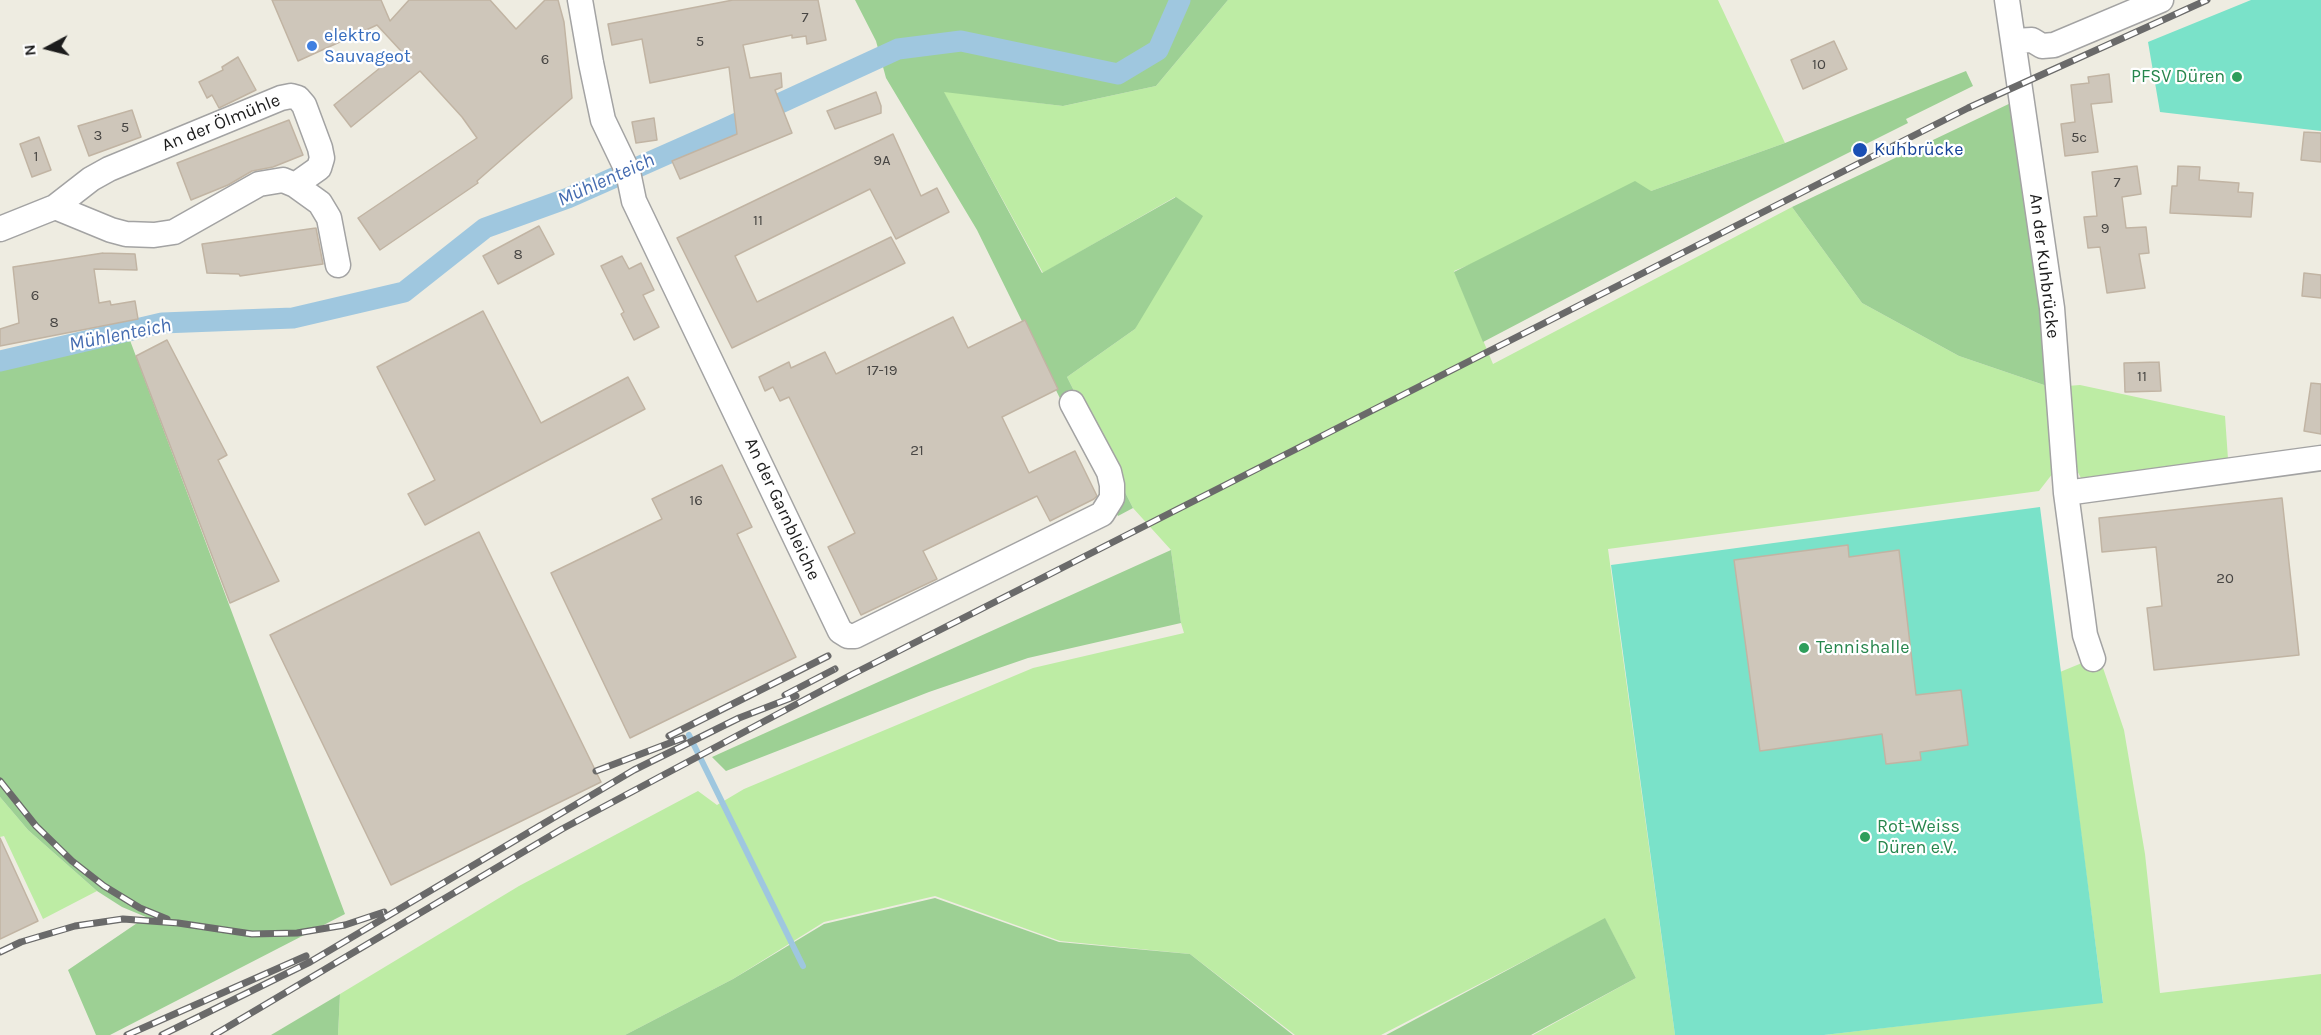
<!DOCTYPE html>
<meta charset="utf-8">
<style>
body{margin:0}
#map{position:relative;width:2321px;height:1035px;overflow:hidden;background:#eeece1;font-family:Karla,sans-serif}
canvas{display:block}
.north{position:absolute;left:18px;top:18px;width:60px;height:60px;-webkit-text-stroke:4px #fff;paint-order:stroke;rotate:263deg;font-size:16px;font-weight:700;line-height:24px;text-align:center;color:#1c1c1c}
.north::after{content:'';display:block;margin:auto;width:21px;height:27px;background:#1c1c1c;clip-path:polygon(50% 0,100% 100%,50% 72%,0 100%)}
</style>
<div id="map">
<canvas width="2321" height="1035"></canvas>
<div class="north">N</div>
</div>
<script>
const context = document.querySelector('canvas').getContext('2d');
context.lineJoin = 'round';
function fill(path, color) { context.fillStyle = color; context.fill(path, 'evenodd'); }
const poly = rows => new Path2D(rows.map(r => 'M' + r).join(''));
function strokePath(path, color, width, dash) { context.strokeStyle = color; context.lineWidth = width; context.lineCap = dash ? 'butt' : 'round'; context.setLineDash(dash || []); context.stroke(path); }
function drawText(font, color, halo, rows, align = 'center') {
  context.font = font + ' Karla,sans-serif'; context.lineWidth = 4.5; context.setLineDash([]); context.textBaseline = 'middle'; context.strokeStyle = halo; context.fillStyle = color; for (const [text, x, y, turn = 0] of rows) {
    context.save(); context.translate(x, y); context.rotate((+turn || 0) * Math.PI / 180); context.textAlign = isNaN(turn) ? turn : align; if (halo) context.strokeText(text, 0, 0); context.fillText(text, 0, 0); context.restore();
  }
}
fill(poly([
 [1228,0,1718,0,1785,143,1651,191,1454,271,1493,364,1792,207,1862,303,1959,356,2047,386,2053,473,2039,491,1608,549,1675,1035,1533,1035,1636,978,1605,919,1381,1035,1295,1035,1190,954,1060,941,935,896,824,922,733,979,625,1035,338,1035,340,994,519,886,698,791,717,805,744,789,1033,668,1184,633,1181,623,1171,550,1133,508,1067,377,1135,329,1175,197,1043,273,943,91,1063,106,1156,86],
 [2080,385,2225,416,2228,459,2081,478,2074,465,2067,386],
 [2099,656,2124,730,2145,854,2160,993,2321,974,2321,1035,1824,1035,2103,1002,2060,672],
 [0,797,28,830,97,891,43,919,4,836,0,837]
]), '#bdeca4');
fill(poly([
 [855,0,1228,0,1156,86,1063,106,944,92,1042,273,1176,197,1203,216,1135,329,1067,377,1133,508,1118,516,977,230,886,78,876,41],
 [1966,71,1973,86,1906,119,1908,123,1750,202,1483,342,1454,272,1635,181,1651,191,1785,143],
 [2015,101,2041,309,2047,386,1959,356,1862,303,1792,207],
 [125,327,345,914,110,1035,96,1035,68,970,146,917,122,907,97,891,28,830,0,797,0,352],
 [1171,550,1181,623,1028,658,929,692,726,771,712,757],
 [935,898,1059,942,1190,954,1293,1035,625,1035,733,979,824,924],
 [1605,918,1636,978,1531,1035,1386,1035],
 [340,994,338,1035,271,1035]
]), '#9dd094');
fill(poly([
 [2251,0,2321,0,2321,131,2160,112,2148,42],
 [2040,507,2103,1003,1824,1035,1675,1035,1611,565]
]), '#7ae2c9');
strokePath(poly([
 [689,735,803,966]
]), '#9fc7df', 6);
strokePath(poly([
 [0,361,162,323,293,318,404,292,485,228,568,198,724,129,898,49,961,41,1118,74,1158,50,1180,0]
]), '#9fc7df', 21);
const building = poly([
 [272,0,381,0,390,21,409,0,490,0,516,29,545,0,558,0,564,22,572,98,477,181,478,183,380,250,358,218,477,138,462,117,420,71,351,127,334,105,401,51,377,25,298,61,272,0],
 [733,0,818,0,826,40,807,44,806,36,792,38,792,35,743,45,750,78,781,73,782,87,775,90,792,133,680,179,672,161,737,134,729,67,650,83,642,39,612,45,608,24,733,0],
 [1834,41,1847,69,1803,89,1791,60,1834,41],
 [238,57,256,90,219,108,212,95,207,98,199,82,223,70,222,67,238,57],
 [2109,74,2112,102,2091,104,2098,152,2065,156,2061,124,2075,122,2071,85,2089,83,2088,77,2109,74],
 [876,92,881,106,881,113,835,129,827,111,876,92],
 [132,110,141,137,89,156,78,126,132,110],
 [654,118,657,140,636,143,632,122,654,118],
 [289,120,303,155,273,167,252,171,228,185,191,200,177,163,289,120],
 [2304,132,2321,133,2321,162,2301,160,2304,132],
 [893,134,921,196,937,188,949,212,896,239,870,189,735,256,757,302,891,237,905,263,732,348,677,238,893,134],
 [39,137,51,170,32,177,20,144,39,137],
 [2137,166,2141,194,2122,197,2126,228,2146,227,2149,253,2139,254,2145,288,2107,293,2100,247,2088,248,2084,217,2097,216,2092,172,2137,166],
 [2178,166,2200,167,2199,180,2239,183,2238,192,2253,193,2251,217,2170,213,2172,186,2177,186,2178,166],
 [539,226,554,254,498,284,483,256,539,226],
 [316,228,323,264,240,276,239,274,207,273,202,244,316,228],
 [103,253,135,254,137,270,94,269,99,303,110,301,111,305,135,301,138,319,0,346,0,329,19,323,13,267,103,253],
 [622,256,629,269,641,263,654,290,643,295,659,327,634,340,621,314,624,312,601,266,622,256],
 [2304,273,2321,275,2321,298,2302,296,2304,273],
 [483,311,541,423,628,377,645,409,425,525,408,494,435,480,377,367,483,311],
 [953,317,968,348,1025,320,1058,389,1002,417,1029,473,1075,451,1097,496,1094,499,1050,521,1037,496,923,551,937,579,861,615,828,547,855,533,789,397,780,401,773,387,765,391,759,377,789,362,791,368,825,352,836,374,953,317],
 [167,340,227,455,218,460,279,581,230,603,136,356,167,340],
 [2159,362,2161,391,2125,392,2124,363,2159,362],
 [2311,383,2321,384,2321,434,2304,431,2311,383],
 [722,465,752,527,737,534,796,657,630,738,551,573,662,519,652,499,722,465],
 [2282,498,2299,655,2154,670,2147,608,2162,606,2156,547,2102,552,2099,518,2282,498],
 [479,532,601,782,391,885,270,635,479,532],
 [1848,545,1849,557,1899,550,1916,695,1961,690,1968,745,1920,752,1921,760,1886,764,1882,734,1760,751,1734,560,1848,545],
 [0,838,38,921,0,939,0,838]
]);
fill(building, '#cec6ba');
strokePath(building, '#c1b4a3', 1.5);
const minor = poly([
 [580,0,591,63,603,120,628,172,634,201,840,631,848,636,855,636,1102,514,1112,498,1112,485,1109,472,1072,403],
 [2007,0,2052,308,2066,493,2085,635,2093,659],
 [2014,41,2032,40,2042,46,2054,45,2161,0],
 [295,185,320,203,329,218,338,265],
 [0,229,55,207,91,179,109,169,281,98,291,96,298,98,304,105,320,148,322,158,319,168,295,185,283,180,259,184,174,232,154,235,126,234,111,230,55,207],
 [2066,493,2321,458]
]);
strokePath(minor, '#a3a3a3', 27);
strokePath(minor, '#fff', 24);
const rail = poly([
 [785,695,835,669],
 [669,736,828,656],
 [596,771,683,738],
 [0,781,36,826,72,861,104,886,140,908,167,919],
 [0,952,21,942,75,926,123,919,178,923,252,934,297,933,345,925,384,912],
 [127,1035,306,956],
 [162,1035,310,962,634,770,739,718,796,696],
 [214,1035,562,829,853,674,1968,108,2207,0]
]);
strokePath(rail, '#6a6a6a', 7);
strokePath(rail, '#fff', 4.5, [14]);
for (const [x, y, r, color] of [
 [312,46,6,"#3f7fe0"],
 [2237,77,6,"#2e9e5b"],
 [1860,150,8,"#1a4fb4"],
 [1804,648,6,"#2e9e5b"],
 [1865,837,6,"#2e9e5b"]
]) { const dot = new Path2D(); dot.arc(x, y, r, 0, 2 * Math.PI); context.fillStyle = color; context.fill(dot); strokePath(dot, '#fff', 2); }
drawText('15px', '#484644', null, [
 ["7",805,18],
 ["5",700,42],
 ["6",545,60],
 ["10",1819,65],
 ["5",125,128],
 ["3",98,136],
 ["5c",2079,138],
 ["1",36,157],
 ["9A",882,161],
 ["7",2117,183],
 ["11",758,221],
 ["9",2105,229],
 ["8",518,255],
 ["6",35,296],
 ["8",54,323],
 ["17-19",882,371],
 ["11",2142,377],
 ["21",917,451],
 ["16",696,501],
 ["20",2225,579]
]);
drawText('18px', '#366cbe', '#fff', [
 ["elektro",324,36],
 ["Sauvageot",324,57]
], 'left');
drawText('18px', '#27864d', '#fff', [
 ["PFSV Düren",2225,77,"right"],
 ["Tennishalle",1816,648],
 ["Rot-Weiss",1877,827],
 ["Düren e.V.",1877,848]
], 'left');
drawText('18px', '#1c1c1c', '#fff', [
 ["An der Ölmühle",221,123,-22],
 ["An der Kuhbrücke",2044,266,83],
 ["An der Garnbleiche",782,509,65]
]);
drawText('18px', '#164399', '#fff', [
 ["Kuhbrücke",1874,150]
], 'left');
drawText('italic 20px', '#446bb0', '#fff', [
 ["Mühlenteich",606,180,-24],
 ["Mühlenteich",120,335,-11]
]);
</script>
